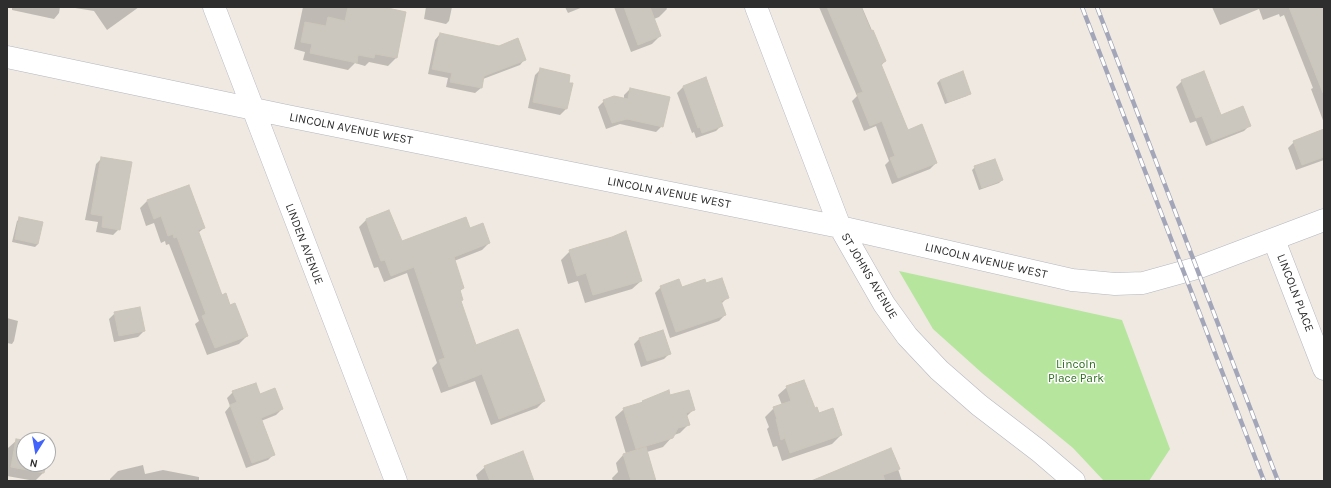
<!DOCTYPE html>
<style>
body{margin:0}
#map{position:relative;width:1331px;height:488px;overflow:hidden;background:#efe9e1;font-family:Karla,sans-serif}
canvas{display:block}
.frame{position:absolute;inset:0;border:8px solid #2e2e2e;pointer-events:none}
.north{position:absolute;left:16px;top:432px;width:40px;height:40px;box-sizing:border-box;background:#fff;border:1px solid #ababab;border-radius:50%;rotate:191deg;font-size:11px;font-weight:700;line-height:16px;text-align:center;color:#2e2e2e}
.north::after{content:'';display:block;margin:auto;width:14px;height:18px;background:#4264fb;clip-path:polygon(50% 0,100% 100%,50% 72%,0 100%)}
</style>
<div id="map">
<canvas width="1331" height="488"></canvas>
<div class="frame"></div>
<div class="north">N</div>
</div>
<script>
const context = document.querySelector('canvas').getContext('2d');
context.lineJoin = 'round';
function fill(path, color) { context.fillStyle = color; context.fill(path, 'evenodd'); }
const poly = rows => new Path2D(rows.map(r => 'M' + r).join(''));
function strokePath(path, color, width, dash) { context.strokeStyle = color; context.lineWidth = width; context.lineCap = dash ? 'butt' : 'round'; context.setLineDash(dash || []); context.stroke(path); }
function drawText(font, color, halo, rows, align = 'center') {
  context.font = font + ' Karla,sans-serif'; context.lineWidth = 3; context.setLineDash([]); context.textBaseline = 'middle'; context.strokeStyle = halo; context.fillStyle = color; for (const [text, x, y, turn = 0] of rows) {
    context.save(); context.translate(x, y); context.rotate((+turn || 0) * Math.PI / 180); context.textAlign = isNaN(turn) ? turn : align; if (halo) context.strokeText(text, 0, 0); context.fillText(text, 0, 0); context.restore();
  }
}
fill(poly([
 [899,271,1122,320,1170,449,1149,481,1104,481,1073,448,982,373,933,329]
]), '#b6e59e');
fill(poly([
 [7,7,60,7,59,13,54,19,12,10,12,8],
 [69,7,139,7,107,30,94,11],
 [303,7,378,7,405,12,396,58,388,66,369,62,365,66,355,63,348,70,303,60,305,52,294,49],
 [426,7,452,7,449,21,446,24,424,19],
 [565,7,583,7,568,13],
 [614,7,666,7,667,9,659,17,654,19,660,36,652,44,631,52],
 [819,7,862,7,885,61,881,66,907,131,936,163,930,169,892,184,885,165,889,161,876,126,864,131,852,101,857,96],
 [1212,7,1324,7,1324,123,1311,89,1313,88,1284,15,1280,17,1279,14,1263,20,1259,9,1220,25],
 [440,34,525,59,520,65,483,79,481,88,475,93,446,87,448,78,428,74,435,40],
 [541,69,566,109,560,115,528,108,535,75],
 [940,80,970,93,967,96,945,104,937,83],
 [1182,81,1220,116,1250,125,1244,131,1206,146,1196,121,1190,123,1176,87],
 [683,87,722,125,716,131,696,138,694,132,692,133,677,93],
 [630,89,662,126,656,132,620,124,606,129,598,107,604,101,624,99,624,95],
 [1324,130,1324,160,1296,170,1288,148,1294,142],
 [102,158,119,229,113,235,96,232,98,222,85,220,96,164],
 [975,167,1002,180,999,183,979,190,972,170],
 [147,201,204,228,198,233,221,296,229,306,247,336,239,344,207,355,195,324,199,321,169,244,166,245,165,241,161,243,154,223,146,226,140,208],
 [20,219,38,244,35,247,12,242,17,221],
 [366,220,401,242,469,230,489,243,482,250,454,261,463,288,459,292,460,301,476,346,544,401,537,408,491,425,475,381,441,393,432,368,437,363,407,273,384,282,378,267,374,268,359,227],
 [570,251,641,281,632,289,585,303,578,281,568,284,561,260],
 [661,287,681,288,727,298,721,304,725,315,719,321,670,338,655,293],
 [115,313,144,331,138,337,114,342,109,319],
 [7,318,18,321,14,341,12,344,7,343],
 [640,338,670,353,664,359,641,367,634,344],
 [787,387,815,409,841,435,832,444,782,461,777,446,773,447,767,429,769,427,765,417,774,408,782,405,778,395],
 [233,392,260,395,282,409,276,415,261,421,274,454,268,460,246,468,225,412,230,406,227,398],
 [669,396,693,410,686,417,688,425,680,433,674,435,663,447,647,452,655,481,613,481,612,478,618,472,616,463,623,455,626,454,615,417,624,409,640,404,643,401],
 [17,440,24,441,24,464,45,464,43,473,35,481,7,476,8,448],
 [143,465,145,474,163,470,199,477,199,481,110,481,110,479,118,471],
 [485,467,533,481,478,481,476,475],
 [898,469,902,481,831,481]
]), '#0003');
const building = poly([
 [348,7,383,7,406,12,397,58,375,54,374,58,358,55,357,63,310,53,312,44,301,42,305,22,326,26,328,17,345,21,348,7],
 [624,7,650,7,661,36,638,45,624,7],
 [827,7,861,7,871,31,873,30,886,61,881,64,908,130,922,124,937,163,898,178,890,158,895,156,882,121,870,126,857,94,863,92,827,7],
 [1289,7,1324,7,1324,93,1323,93,1289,7],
 [440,33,499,46,518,38,526,60,484,76,482,88,450,82,452,73,432,69,440,33],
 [540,68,570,75,569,83,573,83,567,109,533,102,540,68],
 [963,71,971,94,948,102,940,80,963,71],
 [1204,71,1221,115,1243,106,1251,126,1212,141,1202,116,1196,118,1181,80,1204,71],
 [706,77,723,126,702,133,700,127,698,128,683,86,706,77],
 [630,88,670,97,663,127,627,119,612,123,603,100,614,96,628,99,630,88],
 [1324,129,1324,157,1302,165,1293,141,1324,129],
 [101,157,132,162,120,230,102,227,103,216,91,214,101,157],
 [995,159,1003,180,982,188,974,166,995,159],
 [189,185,205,228,198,230,222,295,226,293,230,305,235,303,248,336,215,348,202,316,206,314,177,237,174,238,173,234,168,236,161,216,154,219,147,200,189,185],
 [389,210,402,241,466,217,470,228,483,223,490,243,454,257,464,288,460,290,463,300,461,301,476,345,518,329,545,401,499,419,482,374,449,387,439,360,445,358,414,267,391,276,385,260,381,261,369,229,366,219,389,210],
 [19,217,43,222,38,244,15,239,19,217],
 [626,231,642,281,593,295,586,273,577,276,569,250,612,237,626,231],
 [722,278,729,298,721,301,726,315,676,332,660,286,679,279,682,287,705,279,706,283,722,278],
 [140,307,145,331,119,336,114,312,140,307],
 [663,330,671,354,647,361,639,338,663,330],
 [804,380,815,408,817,407,819,413,833,408,842,435,790,453,785,438,781,440,776,419,777,419,773,407,791,401,786,386,804,380],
 [256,383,260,394,275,388,283,409,261,418,275,455,252,463,230,405,237,402,232,391,256,383],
 [669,390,670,395,689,390,695,410,686,413,690,425,678,428,673,438,636,449,623,408,643,402,642,401,669,390],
 [16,439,24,440,24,464,46,464,44,473,11,467,16,439],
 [646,447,656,481,631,481,623,454,646,447],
 [891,448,900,469,883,475,885,481,811,481,891,448],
 [523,451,534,481,490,481,484,466,523,451]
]);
fill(building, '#cbc7bf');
strokePath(building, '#cbc5ba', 1);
const minor = poly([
 [214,7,396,481],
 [756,7,840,227,884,304,907,336,939,370,979,405,1039,451,1074,481],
 [7,57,287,116,840,227,1072,280,1115,284,1143,283,1197,268,1324,220],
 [1274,240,1324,369]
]);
strokePath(minor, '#b4b7c1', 23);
strokePath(minor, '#fff', 22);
const rail = poly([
 [1082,7,1264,481],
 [1097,7,1278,481]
]);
strokePath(rail, '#a3a6b8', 4.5);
strokePath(rail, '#fff', 3, [9]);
drawText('12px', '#2e2e2e', '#fff', [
 ["LINCOLN AVENUE WEST",351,129,11],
 ["LINCOLN AVENUE WEST",669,193,11],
 ["LINDEN AVENUE",304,244,69],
 ["LINCOLN AVENUE WEST",986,261,13],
 ["ST JOHNS AVENUE",869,276,59],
 ["LINCOLN PLACE",1295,293,69]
]);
drawText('12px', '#2c6e1b', '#fff', [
 ["Lincoln",1076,365],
 ["Place Park",1076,379]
]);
</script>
